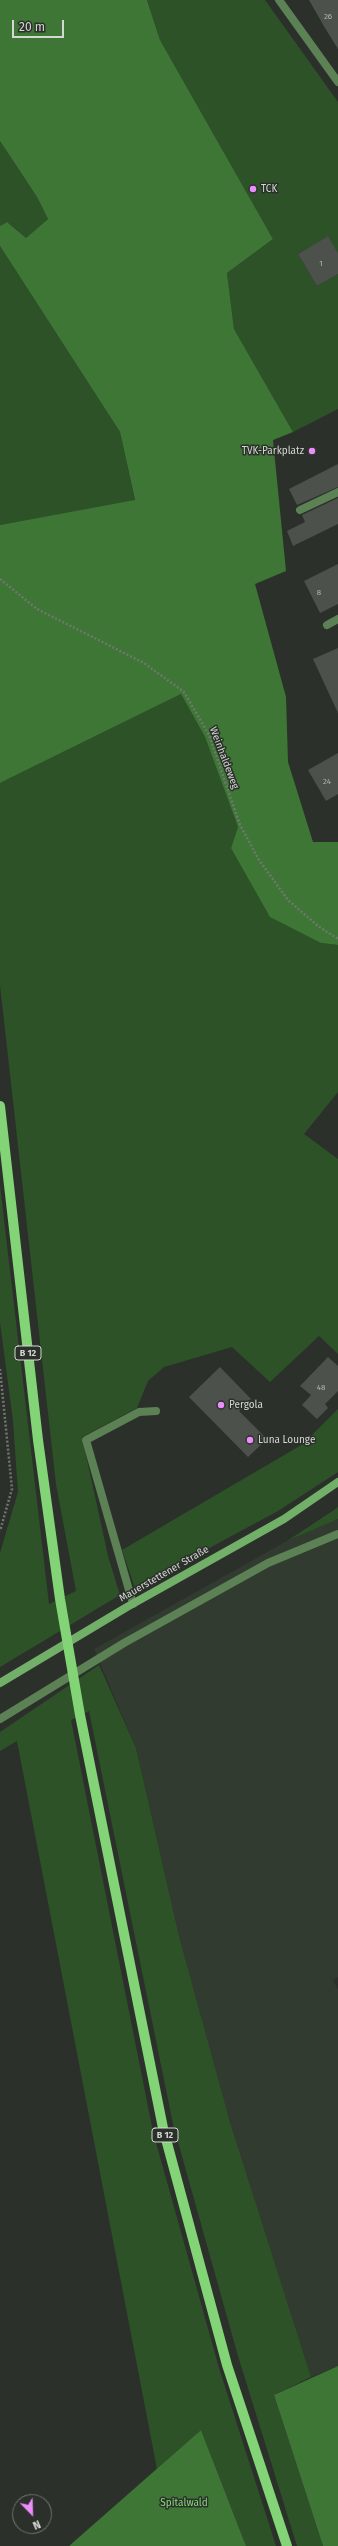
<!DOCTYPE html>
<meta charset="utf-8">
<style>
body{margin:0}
#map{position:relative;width:338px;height:2546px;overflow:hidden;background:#2b312a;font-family:"Fira Sans",sans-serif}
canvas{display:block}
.north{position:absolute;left:12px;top:2494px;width:40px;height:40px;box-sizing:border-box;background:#2b312a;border:1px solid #6f746e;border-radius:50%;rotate:157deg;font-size:11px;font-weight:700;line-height:16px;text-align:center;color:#d4d8d3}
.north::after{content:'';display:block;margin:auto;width:14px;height:18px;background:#eb8dfc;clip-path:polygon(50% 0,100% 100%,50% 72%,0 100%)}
.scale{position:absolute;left:12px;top:20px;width:52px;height:18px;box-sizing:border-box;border:2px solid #d4d8d3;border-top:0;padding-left:5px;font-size:12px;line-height:14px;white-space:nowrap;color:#d4d8d3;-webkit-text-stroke:3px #2b312a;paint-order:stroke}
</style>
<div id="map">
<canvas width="338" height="2546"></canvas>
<div class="north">N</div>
<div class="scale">20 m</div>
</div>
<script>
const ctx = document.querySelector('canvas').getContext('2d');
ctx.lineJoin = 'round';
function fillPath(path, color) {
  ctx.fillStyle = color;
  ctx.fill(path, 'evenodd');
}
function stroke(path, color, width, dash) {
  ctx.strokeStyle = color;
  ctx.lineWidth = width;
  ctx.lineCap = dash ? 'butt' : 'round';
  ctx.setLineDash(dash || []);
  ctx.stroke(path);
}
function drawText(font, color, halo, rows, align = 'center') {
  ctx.font = font + ' "Fira Sans",sans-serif';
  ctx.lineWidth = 3;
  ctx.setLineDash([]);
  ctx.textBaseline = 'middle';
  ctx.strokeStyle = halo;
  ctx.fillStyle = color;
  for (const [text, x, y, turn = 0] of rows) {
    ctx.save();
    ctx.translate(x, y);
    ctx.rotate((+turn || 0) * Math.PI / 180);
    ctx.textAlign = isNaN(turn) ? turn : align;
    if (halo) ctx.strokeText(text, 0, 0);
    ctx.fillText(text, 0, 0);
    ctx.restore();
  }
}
fillPath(new Path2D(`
 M338 1519V1977L333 1980 338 1990V2366L311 2377 230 2122 179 1936 136 1748 94 1649 287 1541Z`), '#313b2f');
fillPath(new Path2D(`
 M147 0H265L338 102V253L328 236 298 254 317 286 338 274V409L293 432 234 329 227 273 273 239 160 40Z
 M0 141 37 197 48 219 26 238 7 222 0 226Z
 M0 246 120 432 135 501 0 525Z
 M181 694 205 737 238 827 231 848 321 943 338 945V1092L304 1134 338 1159V1354L319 1336 270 1382 232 1347 164 1367 148 1381 137 1408 82 1437 108 1556 120 1595 0 1667V1553L18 1492 13 1421 0 1322V1185L49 1604 76 1591 56 1484 0 985V783Z
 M338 1409V1472L278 1511 135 1588 122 1550 303 1444Z
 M338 1507V1519L287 1541 334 1510Z
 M99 1665 136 1748 179 1936 230 2122 311 2377 274 2395 323 2546H297L238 2356 173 2124 89 1711 71 1720 153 2132 219 2368 276 2546H246L201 2430 157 2469 17 1741 0 1751V1732Z`), '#2d5228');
fillPath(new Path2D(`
 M0 0H147L160 40 273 239 227 273 234 329 293 432 273 440 286 571 255 584 286 697 288 762 313 842H338V945L321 943 270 917 231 848 238 827 205 737 181 694 0 783V525L135 500 120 432 0 246V226L7 222 26 238 48 219 37 197 0 141Z
 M338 2366V2546H323L274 2395Z
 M201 2430 246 2546H69Z`), '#3d7635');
fillPath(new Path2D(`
 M309 0H338V49L325 28Z
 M328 236 338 253V274L317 286 298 254Z
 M338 464V487L297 505 289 489Z
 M338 498V524L293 546 287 531 305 522 302 515Z
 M338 564V604L320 613 304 581Z
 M338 648V713L313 659Z
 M338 753V794L326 801 308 770Z
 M328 1357 338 1366V1391L325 1404 328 1408 317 1419 302 1405 311 1395 300 1386Z
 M220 1367 251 1399 239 1411 267 1439 248 1457 189 1397Z`), '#4c524b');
stroke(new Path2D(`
 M0 579 37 609 144 663 184 692 209 735 240 825 259 860 288 900 318 926 338 939
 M0 1369 12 1489 0 1531`), '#717770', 2.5, [2, 2]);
stroke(new Path2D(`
 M300 510 338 492
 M327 625 338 619
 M133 1604 86 1440 139 1412 156 1411
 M0 1719 124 1643 268 1563 338 1534`), '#5b8155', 8);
stroke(new Path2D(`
 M279 0 338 82`), '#5b8155', 8);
stroke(new Path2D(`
 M0 1683 127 1607 284 1519 338 1482`), '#72af69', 8);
stroke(new Path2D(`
 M0 1106 38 1440 60 1599 80 1715 163 2128 227 2365 287 2546`), '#83d377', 10);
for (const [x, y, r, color] of [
 [253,189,4,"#eb8dfc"],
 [312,451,4,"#eb8dfc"],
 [221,1405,4,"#eb8dfc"],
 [250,1440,4,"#eb8dfc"]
]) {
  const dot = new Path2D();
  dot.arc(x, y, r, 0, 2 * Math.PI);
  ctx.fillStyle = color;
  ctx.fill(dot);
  stroke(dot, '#2b312a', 1.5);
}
drawText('8px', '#b2b6b1', null, [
 ["26",328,17],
 ["1",321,264],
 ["8",319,593],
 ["24",327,782],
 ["48",321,1388]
]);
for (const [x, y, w] of [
 [28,1353,26],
 [165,2135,26]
]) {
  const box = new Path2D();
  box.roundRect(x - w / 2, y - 7, w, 14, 3);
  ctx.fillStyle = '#2b312a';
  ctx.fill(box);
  stroke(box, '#d4d8d3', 1);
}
drawText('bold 9px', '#d4d8d3', null, [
 ["B 12",28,1353],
 ["B 12",165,2135]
]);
drawText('10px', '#d4d8d3', '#2b312a', [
 ["TCK",261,189],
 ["TVK-Parkplatz",304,451,"right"],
 ["Pergola",229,1405],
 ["Luna Lounge",258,1440]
], 'left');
drawText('10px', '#d4d8d3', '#2b312a', [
 ["Weinhaldeweg",224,758,69],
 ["Mauerstettener Straße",164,1574,-30]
]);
drawText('10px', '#89d77d', '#2b312a', [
 ["Spitalwald",184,2503]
]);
</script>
